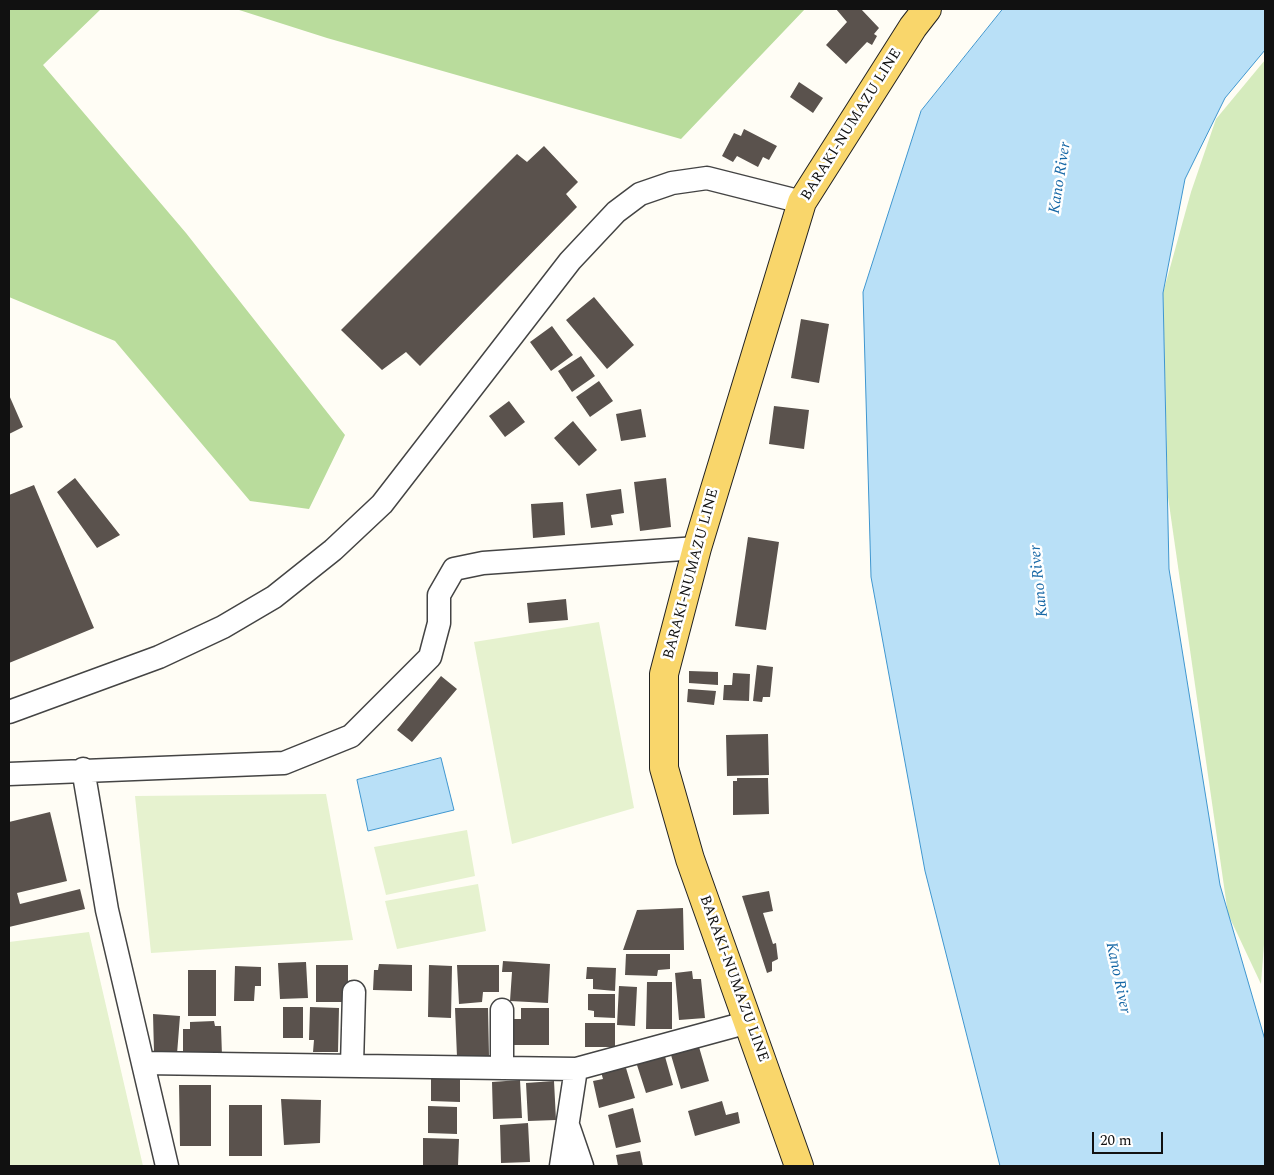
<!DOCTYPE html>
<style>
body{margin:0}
#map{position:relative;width:1274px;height:1175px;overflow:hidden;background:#fffdf5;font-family:Spectral,serif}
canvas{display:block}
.frame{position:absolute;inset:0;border:10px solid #111;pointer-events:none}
.scale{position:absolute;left:1092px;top:1132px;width:71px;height:22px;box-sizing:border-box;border:2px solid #111;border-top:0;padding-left:6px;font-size:15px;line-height:18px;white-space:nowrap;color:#111;-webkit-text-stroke:4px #fff;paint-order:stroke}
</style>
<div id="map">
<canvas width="1274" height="1175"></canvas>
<div class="frame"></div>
<div class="scale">20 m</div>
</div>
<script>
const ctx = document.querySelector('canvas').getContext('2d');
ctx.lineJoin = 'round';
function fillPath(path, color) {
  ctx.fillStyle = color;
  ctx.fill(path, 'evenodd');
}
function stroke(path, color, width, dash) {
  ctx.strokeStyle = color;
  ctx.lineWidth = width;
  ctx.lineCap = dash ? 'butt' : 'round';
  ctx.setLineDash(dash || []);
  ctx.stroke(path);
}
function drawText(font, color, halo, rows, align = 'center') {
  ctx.font = font + ' Spectral,serif';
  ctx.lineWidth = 5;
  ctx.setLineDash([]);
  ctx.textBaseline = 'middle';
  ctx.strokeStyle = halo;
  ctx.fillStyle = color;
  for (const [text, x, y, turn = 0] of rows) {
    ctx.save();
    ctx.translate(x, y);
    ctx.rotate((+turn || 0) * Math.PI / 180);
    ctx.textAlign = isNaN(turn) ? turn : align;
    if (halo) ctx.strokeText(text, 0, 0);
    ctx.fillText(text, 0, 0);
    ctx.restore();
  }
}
fillPath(new Path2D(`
 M1265 60V931L1261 984 1228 914 1168 497 1163 293 1191 192 1216 119Z`), '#d5ebbd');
fillPath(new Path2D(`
 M9 9H101L43 65 186 233 345 435 309 509 250 501 115 341 9 297Z
 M236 9H805L681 139 327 38Z`), '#b9dc9c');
fillPath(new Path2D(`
 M599 622 634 808 512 844 474 642Z
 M326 794 353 940 151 953 135 796Z
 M467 830 475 876 386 895 374 847Z
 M478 884 486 931 397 949 385 901Z
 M89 932 143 1166H9V942Z`), '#e6f2cf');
const water = new Path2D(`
 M1003 9H1265V50L1225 98 1185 179 1163 293 1169 569 1220 885 1265 1040V1166H1000L925 871 871 577 863 292 921 111Z
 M441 758 454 810 368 831 357 780Z`);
fillPath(water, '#b9e0f7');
stroke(water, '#3f96cf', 1);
fillPath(new Path2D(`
 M836 9H861L879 28 874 34 877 36 872 45 867 42 846 64 826 45 847 22Z
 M799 82 823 98 813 113 790 97Z
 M744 129 777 146 769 160 763 157 758 167 737 156 733 162 722 156 734 133 741 136Z
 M544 146 578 182 566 194 577 207 420 366 406 352 382 370 341 330 517 154 527 162Z
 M594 297 634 345 607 369 566 320Z
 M801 319 829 324 819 383 791 378Z
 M552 326 573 355 551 371 530 342Z
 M581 356 595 376 572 392 558 371Z
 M599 381 613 401 590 417 576 397Z
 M9 395 23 427 9 434Z
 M509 401 525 422 505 437 489 416Z
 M774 406 809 410 804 449 769 444Z
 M641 409 646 437 621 441 616 414Z
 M573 421 597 450 579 466 554 438Z
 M75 478 120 535 97 548 57 492Z
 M666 478 671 527 640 531 634 482Z
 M34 485 94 628 9 663V495Z
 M621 489 624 513 611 515 613 525 591 528 586 494Z
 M563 502 565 535 533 538 531 504Z
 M748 537 779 542 766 630 735 626Z
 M566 599 568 620 529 623 527 603Z
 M757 665 773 667 770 697H763L762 702 753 701Z
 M689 671 718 672V685L689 683Z
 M733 673 750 674 749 701 723 700 724 685H732Z
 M441 676 457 689 412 742 397 730Z
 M688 689 716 691 714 705 687 702Z
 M768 734 769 775 727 776 726 735Z
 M737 778H768L769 814 733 815V781H737Z
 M50 812 67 881 17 893 20 904 80 889 85 909 9 927V822Z
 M769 891 773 911 763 913 773 944 776 943 778 959 772 962V971L767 973 742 896Z
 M683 908 684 950H623L637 910Z
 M626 954H670V969L658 970 657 976 625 975Z
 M503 961 550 964 548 1003 510 1001 512 972H502Z
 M306 962 308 998 280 999 278 963Z
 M379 964 412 965V991L373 990 374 970H378Z
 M316 965H348V1002H316Z
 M429 965 452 966 451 1018 428 1017Z
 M457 965H499V992H483L482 1002 459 1004Z
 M235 966 261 967V986H255L254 1001H234Z
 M587 967 616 968 615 991 593 989V979H586Z
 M188 970H216V1016H188Z
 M692 971 693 979H701L705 1018 679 1020 675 973Z
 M647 982H672V1029H646Z
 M619 986 637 987 635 1026 617 1025Z
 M588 994H615V1018L594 1017V1011L588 1010Z
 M283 1007H303V1038H283Z
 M310 1007 339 1008 338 1052H313L314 1040H309Z
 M455 1008H488L489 1056 457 1057Z
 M521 1008H549V1045H510V1019H521Z
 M153 1014 180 1016 177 1054 154 1052Z
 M214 1021 215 1026H221L222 1056 183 1057V1029H190V1022Z
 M585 1023H615V1047H585Z
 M699 1047 709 1081 681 1089 671 1055Z
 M664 1053 673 1085 646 1093 636 1062Z
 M626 1068 635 1098 599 1108 593 1081 603 1079 601 1072Z
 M431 1074 460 1075V1102L431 1101Z
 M520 1080 522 1118 493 1119 492 1082Z
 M554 1081 556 1120 528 1121 526 1083Z
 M179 1085H211V1146H180Z
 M281 1099 321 1100 320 1143 284 1145Z
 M722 1101 726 1115 738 1112 740 1123 695 1136 688 1111Z
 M229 1105H262V1156H229Z
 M428 1106 457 1107V1134L428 1133Z
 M633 1108 641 1142 616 1148 608 1115Z
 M528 1123 530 1162 501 1163 500 1125Z
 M423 1138 459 1139 458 1166H423Z
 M640 1151 643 1166H618L616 1155Z`), '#5a524d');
const minor = new Path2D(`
 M9 712 159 657 223 627 274 597 333 550 382 504 570 261 616 212 640 194 672 183 707 178 802 202
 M83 769 107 910 167 1166
 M9 774 284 763 351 736 430 657 439 623V595L454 569 483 563 697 548
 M143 1063 576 1069
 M352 1065 354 992
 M502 1068V1010
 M569 1128 582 1166
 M561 1166 576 1069 749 1022`);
const major = new Path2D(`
 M799 1166 690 859 664 768V674L697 548 802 202 913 27 927 9`);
stroke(minor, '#444', 25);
stroke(major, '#222', 30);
stroke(minor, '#fff', 22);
stroke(major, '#f9d66b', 28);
drawText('15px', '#111', '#fff', [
 ["BARAKI-NUMAZU LINE",852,125,-58],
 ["BARAKI-NUMAZU LINE",692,574,-75],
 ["BARAKI-NUMAZU LINE",733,979,70]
]);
drawText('italic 16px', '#1768a6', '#fff', [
 ["Kano River",1061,178,-81],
 ["Kano River",1040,581,-96],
 ["Kano River",1117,978,78]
]);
</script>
